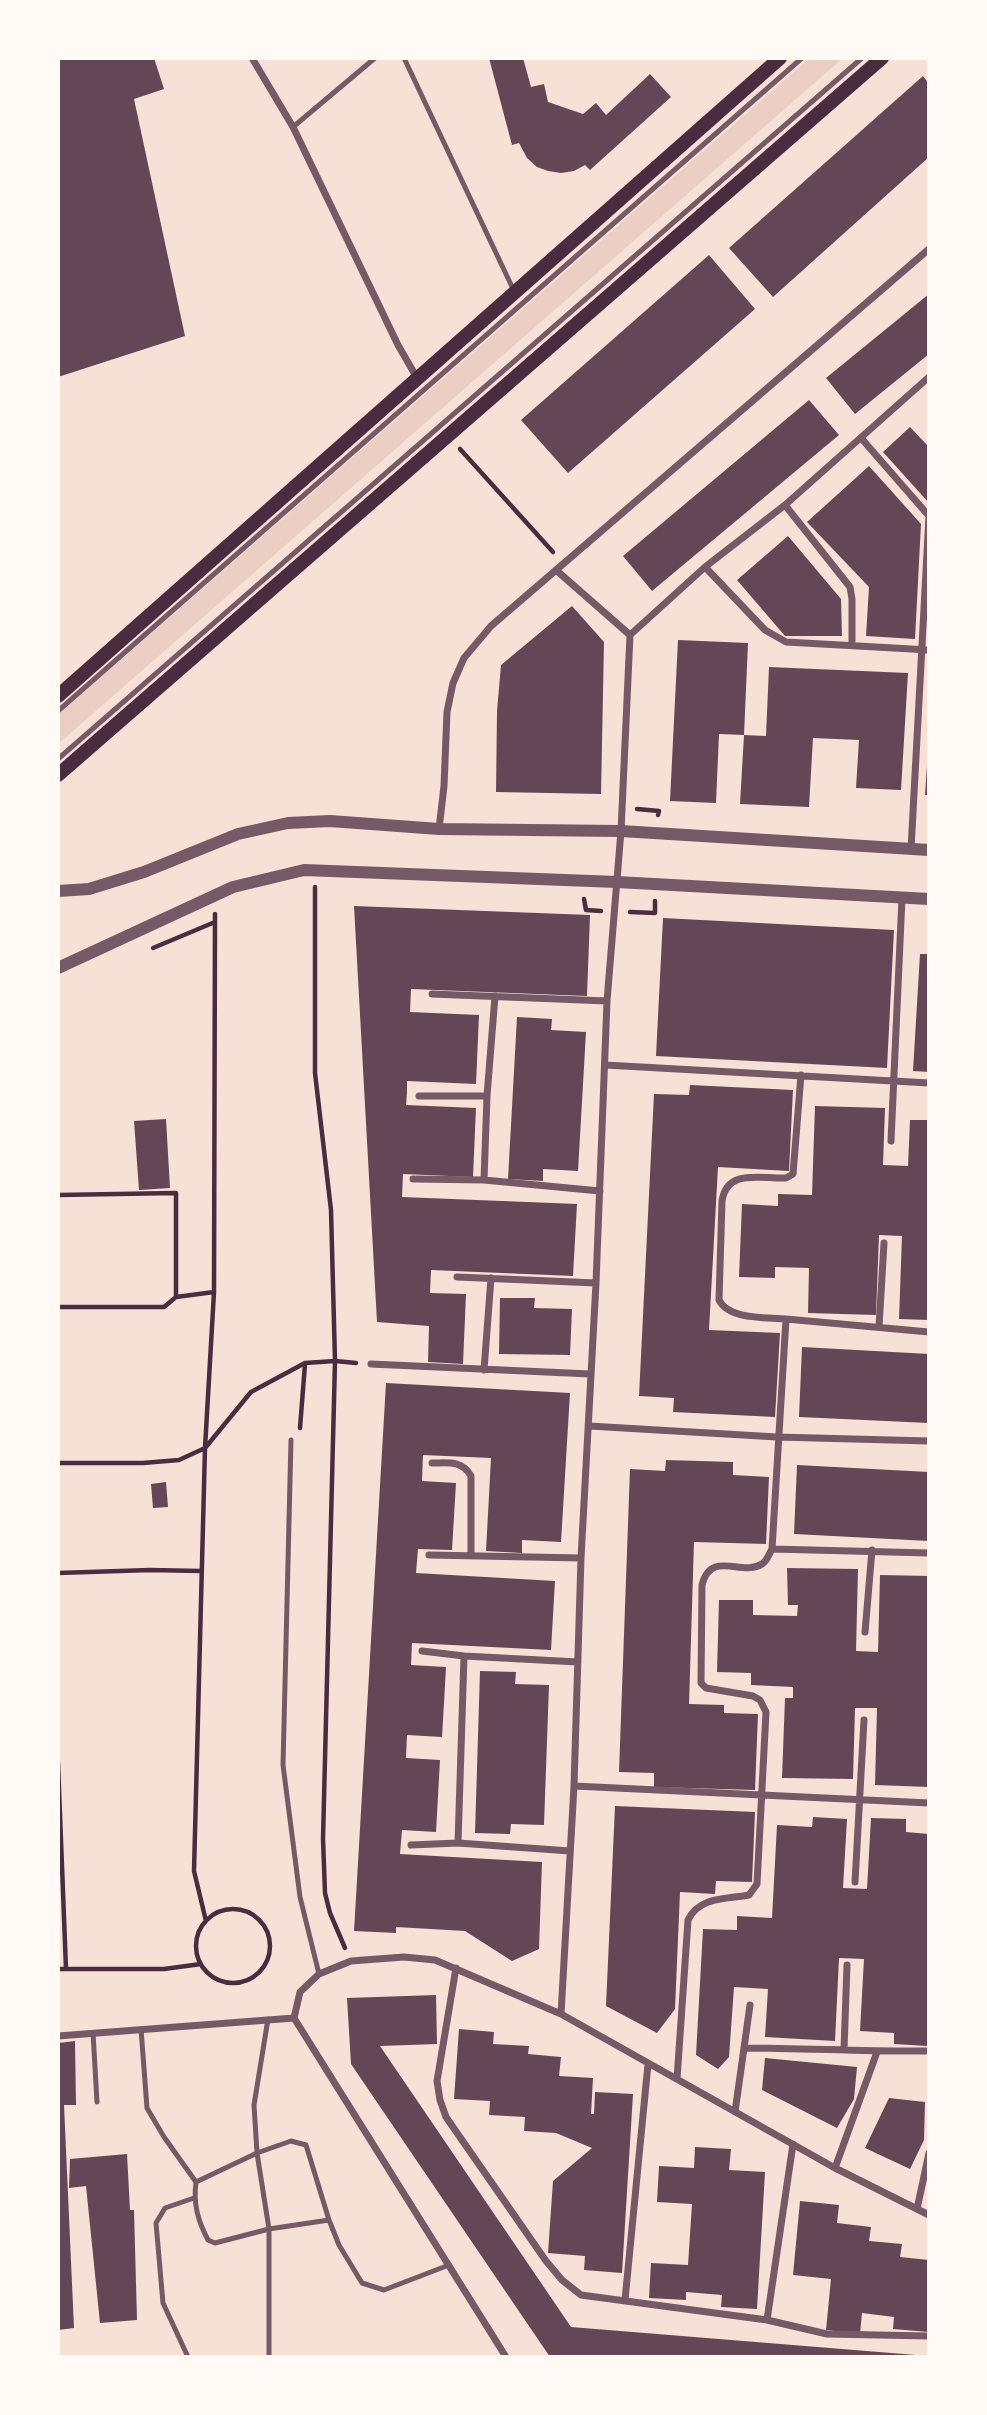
<!DOCTYPE html>
<style>
body{margin:0}
#map{position:relative;width:987px;height:2415px;overflow:hidden;background:#f7e1d7;font-family:"Source Serif 4",serif}
canvas{display:block}
.frame{position:absolute;inset:0;border:60px solid #fffaf5;pointer-events:none}
</style>
<div id="map">
<canvas width="987" height="2415"></canvas>
<div class="frame"></div>
</div>
<script>
const ctx = document.querySelector('canvas').getContext('2d');
ctx.lineJoin = 'round';
function fillPath(path, color) {
  ctx.fillStyle = color;
  ctx.fill(path, 'evenodd');
}
function stroke(path, color, width, dash) {
  ctx.strokeStyle = color;
  ctx.lineWidth = width;
  ctx.lineCap = dash ? 'butt' : 'round';
  ctx.setLineDash(dash || []);
  ctx.stroke(path);
}
fillPath(new Path2D(`
 M810 58H843L58 744V715Z`), '#ebcfc5');
fillPath(new Path2D(`
 M58 58H154L164 89 134 99 185 336 58 377Z
 M489 58H523L531 87 544 84 548 102 583 114 596 103 606 115 650 74 671 97 590 170 585 165 574 171 561 173 548 171 537 167 527 158 519 143 512 145Z
 M923 76 929 84V157L773 297 729 248Z
 M709 255 755 309 568 473 521 420Z
 M929 294V354L855 414 826 378Z
 M809 400 839 435 652 591 623 556Z
 M910 427 929 447V503L883 452Z
 M869 466 921 524 915 639 866 636 869 587 807 522Z
 M788 536 841 599 842 636H785L737 580Z
 M572 606 604 642 601 794 496 792 497 711 501 665Z
 M678 640 748 643 744 735 719 734 716 803 670 801Z
 M769 667 908 673 901 790 856 788 859 740 813 738 809 807 740 804 744 735 766 736Z
 M927 765H929V795H925Z
 M354 906 590 915 587 996 411 989 410 1012 479 1015 476 1084 407 1081V1093L406 1105 476 1108 473 1177 403 1174 402 1197 577 1204 573 1276 431 1270 430 1293 466 1294 463 1364 428 1362 429 1326 377 1322Z
 M663 918 894 930 887 1068 656 1056Z
 M920 954H929V1072L913 1071Z
 M517 1017 552 1019 551 1030 586 1032 578 1171 543 1169V1181L508 1179Z
 M690 1085 793 1090 789 1171 718 1167 709 1330 780 1333 775 1417 673 1412 674 1398 639 1396 654 1094 689 1095Z
 M815 1106 885 1108 883 1165 908 1166 910 1120H929V1320L899 1319 902 1236 879 1235 876 1315 808 1313 809 1268 775 1267V1278L739 1277 742 1204 778 1206V1194L812 1195Z
 M166 1119 170 1188 139 1190 134 1121Z
 M500 1298H535L534 1308 572 1309 570 1355 499 1354Z
 M802 1347 929 1354V1423L799 1417Z
 M386 1383 570 1393 561 1542 522 1540V1553L486 1551 491 1458 423 1455 422 1481 456 1483 452 1550 418 1549 416 1573 555 1581 551 1650 412 1643 411 1665 446 1667 444 1703 442 1737 407 1735 406 1758 440 1760 436 1832 402 1830 400 1854 542 1862 539 1949 512 1961 465 1931 396 1927V1933L354 1931Z
 M666 1460 733 1462V1475L769 1477 766 1544 694 1542 689 1704 724 1705V1713L758 1714 755 1790 654 1787V1773L619 1772 630 1469 665 1471Z
 M797 1465 929 1472V1541L794 1534Z
 M166 1482 168 1507 153 1508 151 1484Z
 M787 1568 858 1569 856 1651 878 1652 880 1575 929 1576V1787L875 1785 877 1708H855L853 1779 782 1778 785 1698H793V1687L751 1685V1673L717 1672 719 1600H753V1615L797 1616 798 1605H788Z
 M480 1671 516 1672 515 1684 549 1685 544 1825 511 1824 510 1834 475 1833Z
 M615 1806 755 1812 752 1882 716 1881 715 1894 680 1892 675 2009 657 2033 606 2006Z
 M813 1817 847 1819 843 1888 867 1889 871 1818 906 1819V1832L929 1834 927 2046 894 2044V2033L860 2031 864 1959 839 1958 835 2041 765 2037 768 1989 734 1987 729 2057 718 2069 696 2055 703 1929 737 1930V1916L772 1918 777 1825 812 1827Z
 M436 1995 437 2044 380 2046 571 2327 916 2355V2357H550L351 2064 347 1998Z
 M459 2029 494 2032 493 2044 529 2046 528 2054 561 2057 559 2076 593 2078 591 2114H594L595 2092 633 2094 622 2273 584 2270 585 2256 548 2253 553 2181 592 2148 556 2133 524 2131 525 2117 489 2115 490 2101 454 2099Z
 M75 2041 76 2105H64L74 2328 58 2330V2043Z
 M765 2058 857 2067 854 2099 837 2128 762 2090Z
 M889 2098 925 2102 924 2140 910 2169 865 2148Z
 M695 2147 731 2149 729 2170 765 2172 757 2309 721 2307 722 2295 686 2292V2300L649 2298 651 2263 688 2265 692 2204 657 2202 659 2166 694 2168Z
 M127 2154 130 2210H134L137 2320 100 2323 86 2186 69 2188 70 2159Z
 M800 2201 839 2205 837 2223 871 2227 869 2241 902 2244 900 2257 929 2260V2332L893 2329 894 2317 862 2313 860 2334 826 2330 831 2279 793 2275Z`), '#644757');
stroke(new Path2D(`
 M460 449 553 552
 M637 809 659 811 658 815
 M315 887V1073L331 1210 335 1361 323 1839 325 1893 330 1913 345 1948
 M584 899 586 910 601 911
 M630 912 655 913V901
 M153 948 215 922
 M58 1195 176 1193V1297L214 1292
 M58 1307H164L176 1297
 M300 1428 305 1364
 M58 1463H143L179 1460 205 1448 251 1392 305 1363 335 1361 356 1363
 M58 1573 150 1570 201 1571
 M58 1763 66 1969H58
 M196 1946a37 37 0 1 1 74 0a37 37 0 1 1-74 0Z
 M206 1921 194 1871 205 1448 214 1292 215 914
 M66 1969H164L201 1964`), '#4a2c40', 4.5);
stroke(new Path2D(`
 M404 58 514 291
 M293 127 375 58
 M58 711 802 58
 M58 759 862 58
 M291 1440 283 1765 300 1897 319 1974
 M268 2019 254 2105 257 2153 269 2229V2357
 M141 2029 147 2108 164 2137 196 2182
 M93 2033 97 2102
 M329 2220 306 2145 291 2141 257 2153 196 2182C193 2204 198 2221 208 2240L215 2243 269 2229 329 2220 339 2245 362 2283 384 2290 449 2265
 M188 2357 163 2303 156 2223 165 2208 194 2198`), '#755966', 5);
stroke(new Path2D(`
 M252 58 293 127 398 345 417 378
 M861 438 929 516 911 849
 M785 505 850 587 852 599V645
 M705 567 765 630 786 642 929 650
 M556 570 630 635
 M439 829 444 786 447 712 453 683 464 658 491 626 929 249
 M432 994 607 1001
 M605 1065 929 1083
 M419 1096H487
 M891 1141 902 898
 M413 1179 484 1180 600 1191
 M484 1180 487 1096 495 996
 M457 1277 596 1283
 M786 1319 929 1332
 M879 1327 884 1243
 M371 1364 590 1374
 M484 1370 491 1278
 M589 1426 777 1437 929 1441
 M432 1463C448 1463 462 1460 471 1476V1556
 M772 1549 929 1553
 M429 1555 581 1558
 M865 1632 872 1550
 M422 1651 464 1656 578 1662
 M574 1786 929 1803
 M458 1843 464 1656
 M411 1845 458 1843 570 1851
 M855 1882 864 1720
 M456 1968 437 2081 440 2100 446 2117 546 2261 562 2280 581 2295 767 2320 827 2334 929 2336
 M561 2014 574 1786 581 1558 596 1283 607 1001 621 831 630 635 705 567 785 505 929 377
 M294 2018 300 1992 319 1974 351 1961 404 1957 435 1960 561 2014 835 2168 929 2215
 M58 2036 294 2018 506 2357
 M744 2048 750 2005
 M844 2049 847 1965
 M677 2079 688 1920C699 1896 728 1899 749 1895L757 1884 766 1712 760 1700 753 1696 706 1688 701 1683 702 1585C711 1549 742 1577 762 1564 767 1561 769 1554 772 1549L786 1319C766 1317 729 1320 719 1300L722 1201C727 1168 761 1179 786 1178L793 1174 801 1075
 M735 2112 744 2048C806 2048 868 2052 929 2051
 M835 2168 877 2052
 M917 2209 929 2153
 M625 2300 648 2064
 M767 2320 793 2144`), '#755966', 7);
stroke(new Path2D(`
 M58 891 89 889 144 872 238 834 288 823 330 821 439 829 621 831 929 850
 M58 968 233 887 304 870 617 882 929 899`), '#755966', 12);
stroke(new Path2D(`
 M58 696 780 58
 M58 775 882 58`), '#4a2c40', 14);
</script>
